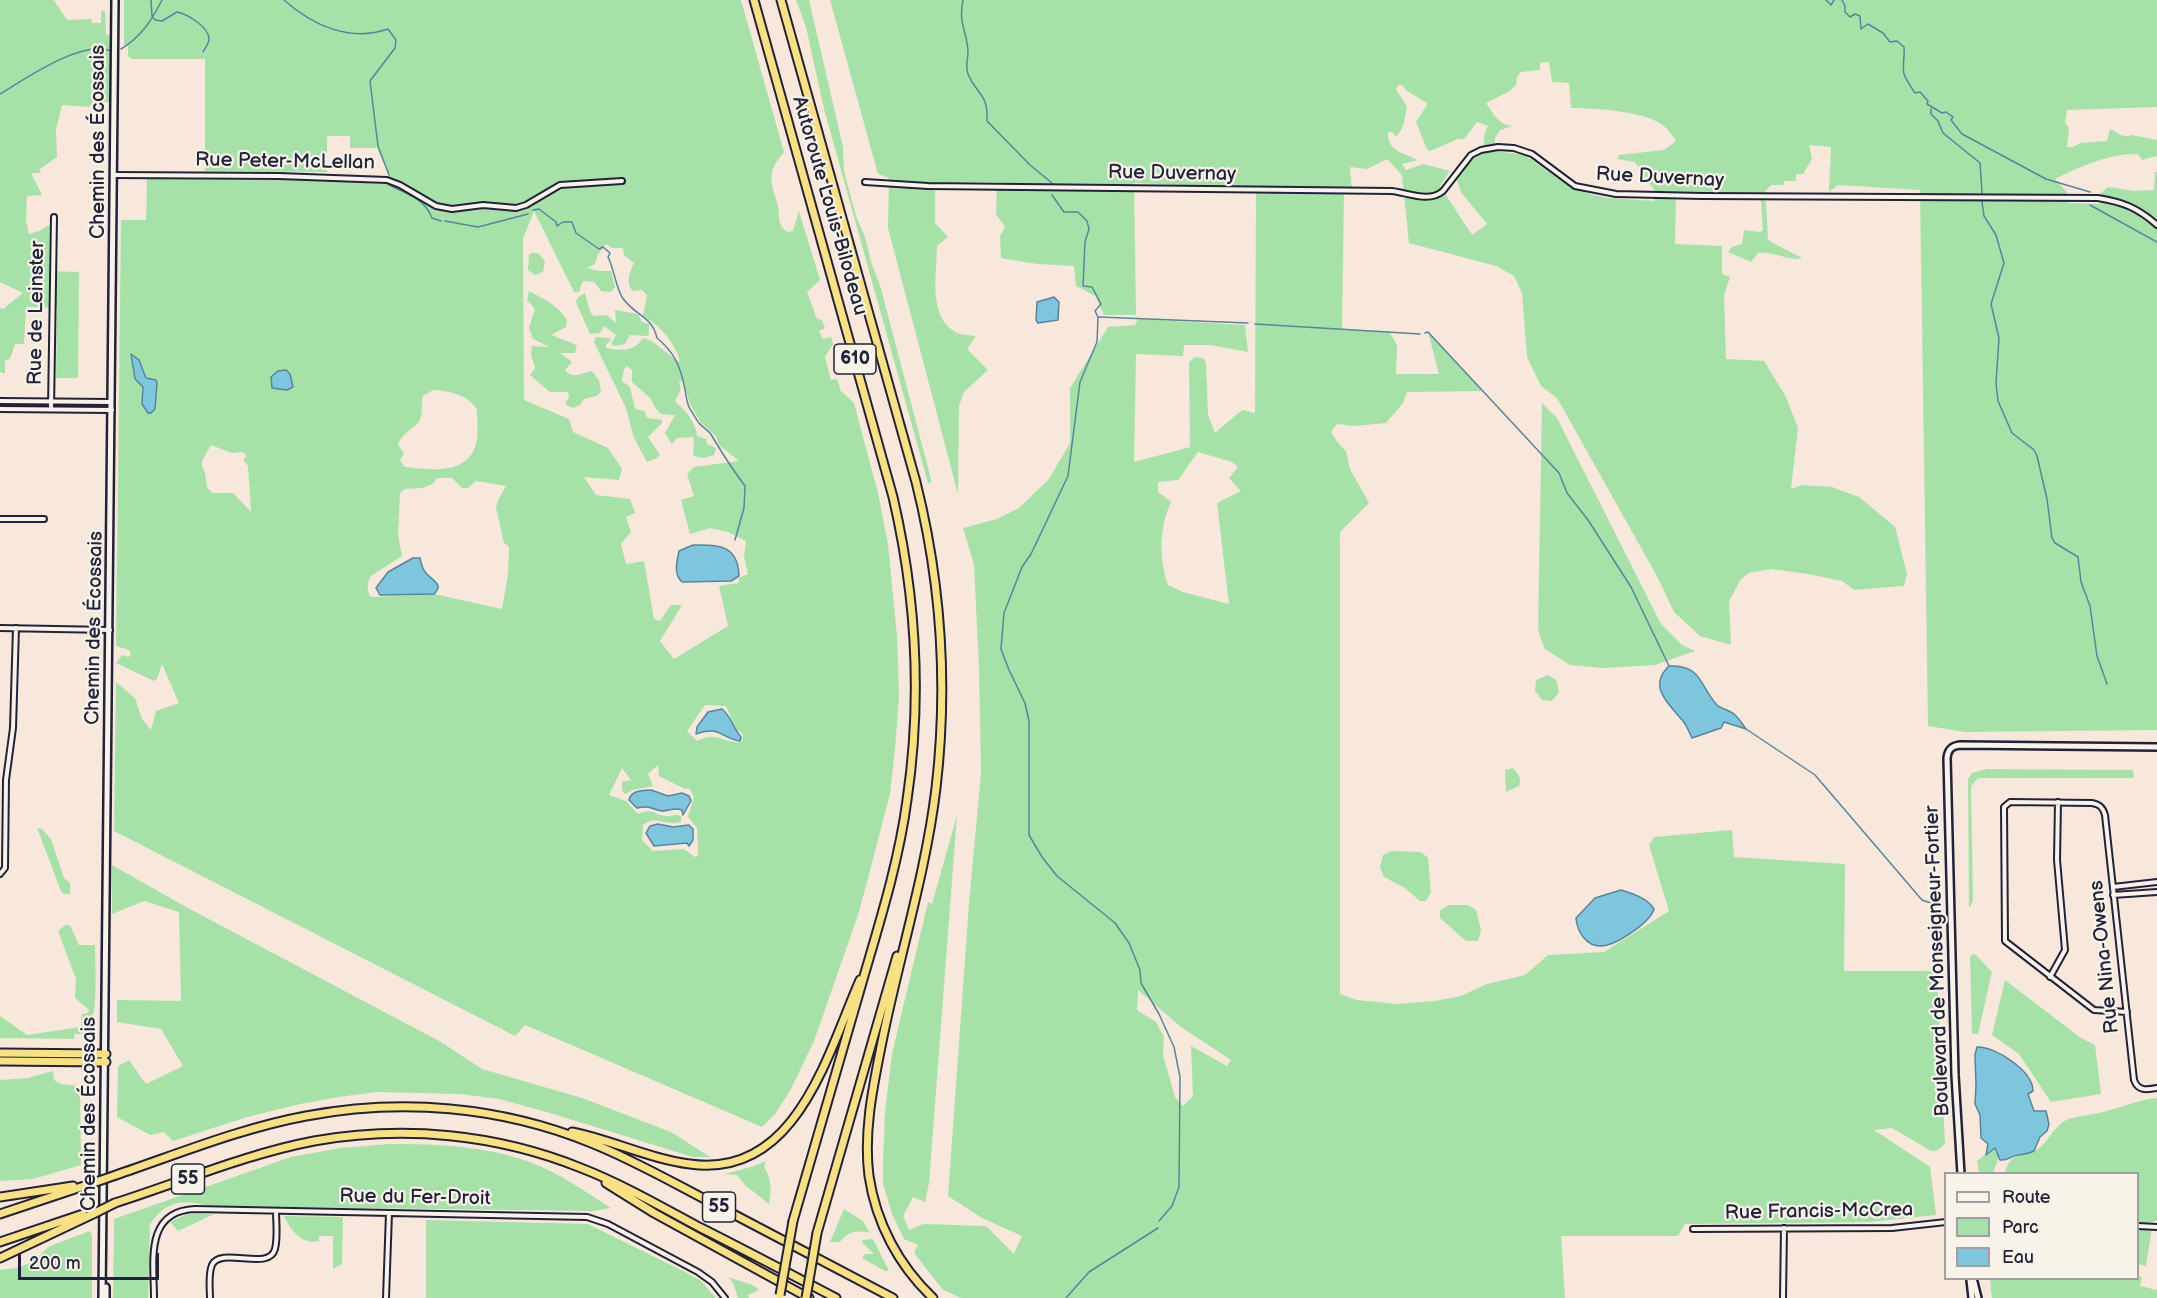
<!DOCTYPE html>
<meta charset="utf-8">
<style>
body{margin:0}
#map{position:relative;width:2157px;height:1298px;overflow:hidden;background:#f7e8db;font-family:"Balsamiq Sans",sans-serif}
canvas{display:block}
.legend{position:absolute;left:1944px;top:1172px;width:195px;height:108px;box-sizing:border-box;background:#f7f3e8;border:2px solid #a29fa3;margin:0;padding:8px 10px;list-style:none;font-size:18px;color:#22223b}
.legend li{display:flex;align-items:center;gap:12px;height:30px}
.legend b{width:30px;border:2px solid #a29fa3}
.scale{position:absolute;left:18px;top:1253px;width:141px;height:27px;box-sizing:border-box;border:3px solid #22223b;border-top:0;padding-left:8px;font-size:18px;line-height:21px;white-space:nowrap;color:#22223b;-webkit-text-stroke:4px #f7f3e8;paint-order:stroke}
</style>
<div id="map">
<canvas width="2157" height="1298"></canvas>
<ul class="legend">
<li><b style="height:8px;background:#f7f3e8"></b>Route</li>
<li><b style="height:16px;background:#a6e2a8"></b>Parc</li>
<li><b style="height:16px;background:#7dc6dd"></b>Eau</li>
</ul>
<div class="scale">200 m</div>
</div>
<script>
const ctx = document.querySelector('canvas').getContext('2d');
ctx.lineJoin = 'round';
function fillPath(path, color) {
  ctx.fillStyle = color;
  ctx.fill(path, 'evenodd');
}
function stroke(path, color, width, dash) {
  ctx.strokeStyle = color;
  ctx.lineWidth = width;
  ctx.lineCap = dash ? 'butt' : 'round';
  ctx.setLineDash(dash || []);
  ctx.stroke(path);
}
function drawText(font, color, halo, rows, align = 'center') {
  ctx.font = font + ' "Balsamiq Sans",sans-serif';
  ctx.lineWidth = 4.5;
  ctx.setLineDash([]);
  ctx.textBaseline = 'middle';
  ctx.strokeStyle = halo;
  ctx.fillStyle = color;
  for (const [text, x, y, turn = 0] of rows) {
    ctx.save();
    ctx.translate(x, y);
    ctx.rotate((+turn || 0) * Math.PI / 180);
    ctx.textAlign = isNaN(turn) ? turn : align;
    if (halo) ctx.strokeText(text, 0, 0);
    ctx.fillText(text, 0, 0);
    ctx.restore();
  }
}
fillPath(new Path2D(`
 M0 0H54L67 20 91 19 92 23H101V11H105L106 34 111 37 112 102H94L89 107 62 105 56 129 57 157 39 170 41 173H31L42 195 27 196 26 221 29 234 39 231 50 225 49 271 79 272 78 378H56L57 308 26 307 24 344H15L10 359 5 360V374L0 372V308L3 309 23 293 0 282Z
 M124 0H741L784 152C779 158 773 166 772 173 770 184 774 192 777 202 781 213 775 225 788 232L793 231 799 211 820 280 807 292 817 319 822 320 825 328 819 331 823 339 831 337 833 344 825 357 831 380 837 379 841 391 854 403 878 493 888 544 897 636 899 697 895 749 890 794 859 912 814 1041 790 1091 775 1114 762 1127 525 1025 515 1036 114 831 116 682 135 698 142 719 151 730 156 711 179 703 162 664 157 679 154 681 116 663 122 655 129 657 131 654 129 650 116 646 121 220H146L147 179 316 180 389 184V175L377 148H350V136H327V172L205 171V59H132L128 56V45H124ZM534 211 574 292H579L583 281 594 282 601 291 611 292 615 287 611 271H599L587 268 595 264 598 254 606 244 612 248H623L624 255 634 263C629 274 626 281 632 291L642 290 647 295 643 316C659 324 675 343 680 361H677L652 341 643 338C634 352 621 351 606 348V345L611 340 610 338 596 337 594 342 626 408 634 438 647 462 657 458 660 455 648 437 662 423V420L647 418 645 411 635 409 630 387 622 381 624 369 627 366 632 370V382L650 398 656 409 661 414 675 415 665 433 672 444 677 438 694 437 693 455C701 459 705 458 714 455L716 448 707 444 706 439 697 436C697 428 689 414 682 408 680 405 677 404 675 401L681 389 679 382 683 380 690 404 701 423 716 436 719 445 739 461 694 467 687 474 694 496 681 500 690 534 710 528 728 532 746 541 744 557 748 574 739 578V583L719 586 728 626 674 659 660 641 682 605H671L660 621 654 619 644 561 626 564 621 544 631 532 626 517 635 513 630 499 596 495 584 477 619 480 622 469 608 448 573 432 569 419 524 400 523 239ZM433 390C449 391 470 395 477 410 477 421 479 436 475 447 464 476 429 469 405 467L400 461 404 453 398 445C402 432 414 430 420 420 423 413 421 403 423 396ZM211 445 232 453 243 452 247 456 243 459 248 466 251 512 233 493H212L207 487 205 473 202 466V461ZM439 478H452L462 488H468L476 481 506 486 498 500 496 508 504 543 509 547 508 574 502 609 434 594 374 597 370 596C367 590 367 581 371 576L402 556 398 535 400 493 405 489 423 488 434 483 435 480ZM705 705 726 706 736 729 743 734 742 742C723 744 717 730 697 741L687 731ZM658 765 659 776 685 789 689 788 694 797 688 817 697 828 698 856 695 857 684 849 653 851 642 840 643 825C656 814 667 827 681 822V816C675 813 673 816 667 816 653 816 655 807 638 814L626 801 609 795 622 768 631 780 622 782V790L625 794 633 790 653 786 648 774Z
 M796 0H809L843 147 844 171 856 216 865 237 872 265 880 285 931 479V483H928L824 109 806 27Z
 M830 0H2157V107L2067 110 2065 123 2069 128 2067 147H2073L2081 143 2107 141 2110 129C2117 132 2123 139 2132 135L2157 140V156L2142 160 2138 154C2108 154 2081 166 2055 179L2067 192 2068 203 2100 204 2101 193 2108 187 2135 191 2154 190 2155 172H2157V730L1965 732 1928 726 1920 190 1838 185 1829 192 1831 147 1809 145 1812 159 1803 174H1796V181H1784L1783 185H1771L1764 193 1676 194 1675 244 1722 246V274L1730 277 1724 296 1726 359 1764 361 1786 397 1798 428 1791 489 1802 485 1832 487 1859 497 1895 527 1907 574 1904 586 1854 590 1842 581 1808 574 1771 569 1749 573 1741 579 1729 601 1731 645 1700 636 1674 612 1658 578 1557 398 1541 386 1527 357 1522 293 1514 276 1496 266 1409 243 1402 175 1387 159 1367 169 1350 167 1352 191H1344L1342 330 1389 331 1397 345 1396 374H1439L1428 332 1483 391 1407 392 1403 403 1386 423 1354 426 1337 424 1331 432 1338 443 1346 451 1350 469 1369 503 1340 532V994L1357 1000 1397 1004 1435 1001 1461 996 1487 984 1525 975 1548 955 1604 952 1669 911 1649 845 1654 837 1732 830 1734 857 1845 864 1844 971H1937L1945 1144 1937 1151H1931L1892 1128 1874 1130 1930 1167 1936 1215 1870 1222 1685 1224 1678 1236H1561L1565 1298H961L943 1290 914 1253 918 1245 904 1239 892 1214 883 1184V1162L885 1112 892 1054 928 902 932 904 957 815 929 1183 925 1202 913 1197 903 1216 909 1230 923 1224 986 1226 1014 1254 1022 1236 982 1218 948 1196 969 903 981 773 979 668 974 565 963 528 997 519 1019 508 1049 479 1070 443V388L1108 327 1135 325 1138 319 1245 325 1248 352 1210 345H1184L1183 356 1136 354 1134 462 1190 447 1189 362 1195 357 1203 358 1206 363 1208 415 1215 433 1242 410 1255 413 1256 188 1134 183 1136 315H1104L1095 296 1076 286 1074 266 1037 264 1001 258 1000 236 1005 227 996 214 997 182 935 183V223L948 237 937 246C937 273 927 318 957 333 962 335 970 335 976 336L967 349 988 370 964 392 959 406 958 494 888 228 889 178 878 174ZM1549 62 1552 82 1569 83 1571 108C1594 108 1646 111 1664 126 1669 130 1672 136 1676 141L1664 150 1619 155 1617 159 1635 162 1654 190V201L1609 198 1589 194 1567 185 1525 155 1495 151V138L1500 130 1513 126C1498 124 1495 116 1486 103L1510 91 1516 85 1517 77 1521 72 1540 70V63ZM1398 85H1402L1407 91 1427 103V105L1416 122 1427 149 1430 151 1458 139H1464L1477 122 1488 126C1483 135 1483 142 1485 152L1468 162 1456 178 1461 192 1487 224 1472 235 1440 186 1450 171 1423 164 1406 170 1402 164 1418 160C1404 153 1387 151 1388 133L1391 131 1396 137C1404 129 1405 117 1407 106L1396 90ZM1198 452 1232 462 1238 467 1229 478 1241 491 1217 503 1229 604 1183 592 1168 585C1159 558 1159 528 1171 502L1158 492V482L1178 480ZM1138 990 1181 1027 1231 1060 1227 1066 1191 1046 1193 1096 1183 1106 1175 1097 1163 1055 1164 1037 1156 1022 1137 1010Z
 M1761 200 1766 201 1768 239 1771 242 1802 258C1790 262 1775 251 1758 253L1751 262 1728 252 1732 247 1742 244 1744 230 1760 232 1763 230Z
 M531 253H538L545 261 543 272 535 275 528 270 529 255Z
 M529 291C543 298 560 307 567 320L566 327 551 335 577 345 575 353H560L572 362 565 370C573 380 581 373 592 371L599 380 601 392 596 396 584 399 580 405 573 408 565 404 569 397 568 392H550L530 375 535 368 531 355 532 346 550 347 533 339 529 328 535 309 527 300Z
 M585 293 591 314 595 316 607 315 616 323 615 310 638 314 642 322 649 324V334L648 336 630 335 625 344 615 346 611 344 616 335 604 326 600 333 590 334 576 302 578 297Z
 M1542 403 1557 418 1661 624 1682 645 1695 651 1655 665 1603 668 1570 665 1545 649 1538 631Z
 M1548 675 1556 680 1559 692 1552 701 1542 700 1535 691 1536 680Z
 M1513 768C1518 774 1522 778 1519 786L1506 792 1505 770Z
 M1986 769 2133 770 2134 778H1978L1971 786 1973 901 1969 908 1968 779 1972 773Z
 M37 828 42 829 51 839 64 878 70 883V894H64L61 891Z
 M1392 851 1421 852 1428 858 1431 892 1426 901H1420L1405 888 1384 877 1380 867 1383 855Z
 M112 865 186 907 441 1042 482 1069 582 1098 671 1132 710 1157H693L550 1113 499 1099 460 1094 377 1092 339 1097 300 1104 247 1117 173 1141 164 1132 150 1135 117 1117 118 1066 129 1060 146 1084 183 1066 161 1029 117 1022V1000L181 1001 179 912 144 901 112 914Z
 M1449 905H1468L1476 910 1481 930 1478 941H1466L1440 918V910Z
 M65 925H70L79 945H95C95 964 99 1017 87 1031 84 1035 79 1034 74 1034V1039L0 1038V1016L27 1035 81 1027 82 1014 88 1013 89 1010 75 998 76 979 58 931Z
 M1975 954 1992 972 1978 1034H1972L1970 956Z
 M2005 980 2081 1038 2095 1045 2101 1094 2051 1102 2019 1054 1992 1035Z
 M53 1071 54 1080 61 1084 78 1086 80 1090 81 1165 33 1179 0 1181V1080L27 1078Z
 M2157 1098V1221H2153L2146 1266 2138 1264V1174H2004C2014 1147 2019 1161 2038 1149 2048 1142 2053 1129 2063 1122 2071 1116 2093 1115 2103 1112 2123 1107 2137 1100 2157 1098Z
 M390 1144C438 1144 490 1146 535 1164 562 1175 586 1192 611 1208L593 1211 210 1206C184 1200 167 1199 150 1224L148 1298H113L114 1219 291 1157 341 1148Z
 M1993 1148 1999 1157 1993 1173H1979L1977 1161Z
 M766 1161 764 1167C771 1177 772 1191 769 1204L745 1185 737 1175 725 1174 754 1166Z
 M844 1209 863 1221 870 1233C857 1230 848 1231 840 1242H830Z
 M187 1214H214L178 1231 170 1222Z
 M284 1216 343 1217 342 1264 333 1269V1236H319V1241C301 1245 291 1230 284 1216Z
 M426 1220 588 1224 685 1272 701 1281 716 1298H426Z
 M90 1231 92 1236V1298H0V1270L16 1268 31 1263 50 1246Z
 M873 1239 889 1271H885L862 1258 865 1254H874L862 1242 863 1240Z
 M2138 1276 2142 1277 2140 1286 2157 1290V1298H1992L1990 1279 2138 1278Z
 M728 1277C737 1281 754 1283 759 1290L748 1295 749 1298H738L733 1283Z`), '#a6e2a8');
const water = new Path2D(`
 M1054 297 1059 302 1058 320 1038 323 1036 320 1037 302Z
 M131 354 139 360 146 378 156 380 157 383 155 409 151 413H148L142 404 143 387 135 379Z
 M286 370 290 374 293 387 287 390 272 388 271 377 278 371Z
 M693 545C718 545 738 544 739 576L731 581 682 582C673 573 677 562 679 551Z
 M413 558H420C421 563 422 568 425 572 431 580 445 584 434 594L380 595 376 588 388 572Z
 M1669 666C1703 665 1699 686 1717 705 1722 709 1729 710 1734 714 1739 718 1742 724 1746 729L1724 722 1721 728 1692 738C1689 732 1687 726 1683 721 1669 704 1647 687 1669 666Z
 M722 709C731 716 733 728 741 737L740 741C721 738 719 725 696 734L697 727 708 712Z
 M651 790 668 796 682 793 689 796 691 801 683 815 682 810C674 807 670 811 662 811 651 809 650 805 637 808L629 800C631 790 642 791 651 790Z
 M658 824 673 827 689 825 693 829V840L689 846 687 843 654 846 646 833 650 826Z
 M1621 890C1634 894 1647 898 1654 909 1650 923 1616 945 1602 946 1586 947 1577 931 1576 918L1595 898Z
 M1977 1047C1995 1046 2033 1071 2033 1091L2028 1094 2034 1111H2046L2049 1124 2047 1131 2040 1137 2034 1151C2028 1154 2025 1154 2019 1155 2011 1155 2009 1161 2000 1160L1995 1148 1986 1155 1988 1144 1981 1138 1980 1115 1975 1104 1976 1085 1975 1055Z`);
fillPath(water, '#7dc6dd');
stroke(water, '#59849c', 1.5);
stroke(new Path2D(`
 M151 0 152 16 155 20 162 21 177 12C187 14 209 27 209 39 209 44 205 48 203 52
 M284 0C313 26 350 42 388 29L396 40 395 48 370 81 378 146 389 175
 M963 0C958 23 967 32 968 51 968 60 965 65 968 74 977 96 988 92 987 121L1030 165 1052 183
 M1826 0 1831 5 1834 0
 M1842 0 1845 6V12L1850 17 1855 14 1860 16 1861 29 1868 24 1883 33 1890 42 1897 41 1904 47C1905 56 1902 66 1904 74 1906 80 1911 87 1915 93L1920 92 1928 101 1927 104 1942 113 1946 112 1953 117 1951 120 1962 134 2046 179 2090 192
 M121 49C141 37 152 20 162 0
 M0 94C25 79 82 39 111 51
 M1931 109V114L1938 121 1943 133 1980 163 1982 193
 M389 185C406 193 425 199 432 218L441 221
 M1052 195 1064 212H1078L1087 221 1089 229 1085 242 1083 286 1092 287 1101 304 1095 311 1098 317 1097 342 1080 382 1068 476 1031 554 1022 567 1004 613 1001 649 1009 670 1025 703 1029 721V835L1042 857 1057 876 1115 923 1129 943 1140 970 1141 983 1159 1014 1174 1047 1180 1077 1179 1187 1172 1206 1159 1221
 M1982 202 1984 216 1996 235 2004 263 1991 304 1999 338 1996 383 1998 401 2012 433 2034 450 2037 456 2047 499 2052 538 2055 543 2078 557 2081 582 2090 606 2097 656 2107 684
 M2090 205 2157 242
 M533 210 539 209 556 222 557 226 563 222H572L576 233 599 249 603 247 610 253 608 257C614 269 616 287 622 297 633 315 652 315 657 338 673 351 680 365 684 385 686 392 686 400 689 407 692 412 696 419 699 423 703 428 710 431 712 436 722 453 733 470 745 486L744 508 735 540
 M445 221 478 227 528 214
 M1099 317 1248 323
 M1255 324 1420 334
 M1425 333 1428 332 1559 473 1567 493 1588 520 1631 587 1669 666
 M1746 729 1815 775 1922 900 1940 906
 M1066 1298 1089 1272 1158 1228`), '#59849c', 1.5);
const street = new Path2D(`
 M114 175 279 176 387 180 400 185 436 206 452 209 483 205 516 208 526 205 560 185 622 181
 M865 182 928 186 1392 191C1409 193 1429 203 1443 191L1471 155 1481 150 1498 147 1514 148 1532 154 1575 186 1616 194 1702 196 2098 198C2123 202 2138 208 2157 225
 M0 401 111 402
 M0 409 112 410
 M51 409 54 217
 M0 519H44
 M0 628 110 630
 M0 874 5 868 6 780 13 728 16 628
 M2113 887 2157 882
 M2113 895 2157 892
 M2050 977 2065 950 2057 860 2058 802
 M2127 1012 2094 1010 2005 941 2004 807 2010 802 2092 803C2099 804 2103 807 2105 815 2114 903 2125 991 2134 1080 2138 1091 2146 1090 2157 1088
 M2138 1226 2157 1227
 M1693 1229 1892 1228 1946 1222
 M154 1298C154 1262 144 1211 195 1209L587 1217 608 1224 698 1272 712 1282 725 1298
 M210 1298C210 1289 208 1274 212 1265 221 1246 269 1272 275 1249 278 1237 276 1222 276 1211
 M386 1298 389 1213
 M1783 1298 1784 1228`);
const secondary = new Path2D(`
 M1961 1174 1955 1075 1947 758C1948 750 1951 746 1960 745L2157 747
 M1973 1278 1978 1298
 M1970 1280 1972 1298
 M106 1287V1298
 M102 1298 115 0`);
const highway = new Path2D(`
 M754 0 893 497C916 596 922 699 907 800 899 860 881 918 864 976 841 1058 816 1139 793 1221
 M781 0 916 482C941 582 948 686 936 788 926 872 900 954 883 1037 874 1082 863 1130 869 1176 876 1223 899 1266 933 1298
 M0 1053 106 1054
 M0 1061 106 1062
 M572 1132C612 1140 650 1159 690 1164 796 1179 827 1055 860 980
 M116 1175C178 1154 241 1128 306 1116 401 1098 500 1106 591 1143 634 1160 675 1184 716 1205 775 1236 834 1267 893 1298
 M606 1183 654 1213 809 1298
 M0 1197 73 1186
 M115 1203C181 1182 246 1154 314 1141 404 1125 497 1134 581 1168 622 1184 660 1206 699 1227 745 1250 790 1274 836 1298
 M0 1214 93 1183
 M817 1233 897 956
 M0 1242 83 1214
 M0 1258 93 1214`);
stroke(street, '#22223b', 8);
stroke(secondary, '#22223b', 10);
stroke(highway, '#22223b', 11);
stroke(street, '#f7f3e8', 4);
stroke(secondary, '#f7f3e8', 5);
stroke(highway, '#f9e181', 7);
const highwayBridge = new Path2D(`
 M93 1183 116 1175
 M93 1214 115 1203
 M780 1295 793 1221
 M806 1298 817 1233`);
stroke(highwayBridge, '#22223b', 11, []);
stroke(highwayBridge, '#f9e181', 7);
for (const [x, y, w] of [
 [855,359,42],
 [188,1179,33],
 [719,1207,33]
]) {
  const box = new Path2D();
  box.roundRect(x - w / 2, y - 15, w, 30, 4.5);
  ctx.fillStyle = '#f7f3e8';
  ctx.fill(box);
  stroke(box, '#22223b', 1.5);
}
drawText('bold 18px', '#22223b', null, [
 ["610",855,359],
 ["55",188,1179],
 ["55",719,1207]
]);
drawText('20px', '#22223b', '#f7f3e8', [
 ["Chemin des Écossais",99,142,-90],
 ["Rue Peter-McLellan",285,162,1],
 ["Rue Duvernay",1172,174,1],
 ["Rue Duvernay",1660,178,3],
 ["Autoroute Louis-Bilodeau",829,206,74],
 ["Rue de Leinster",37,313,-89],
 ["Chemin des Écossais",95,628,-89],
 ["Rue Nina-Owens",2105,957,-96],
 ["Boulevard de Monseigneur-Fortier",1938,961,-92],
 ["Chemin des Écossais",90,1114,-90],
 ["Rue du Fer-Droit",415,1198,1],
 ["Rue Francis-McCrea",1819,1212,-1]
]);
</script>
